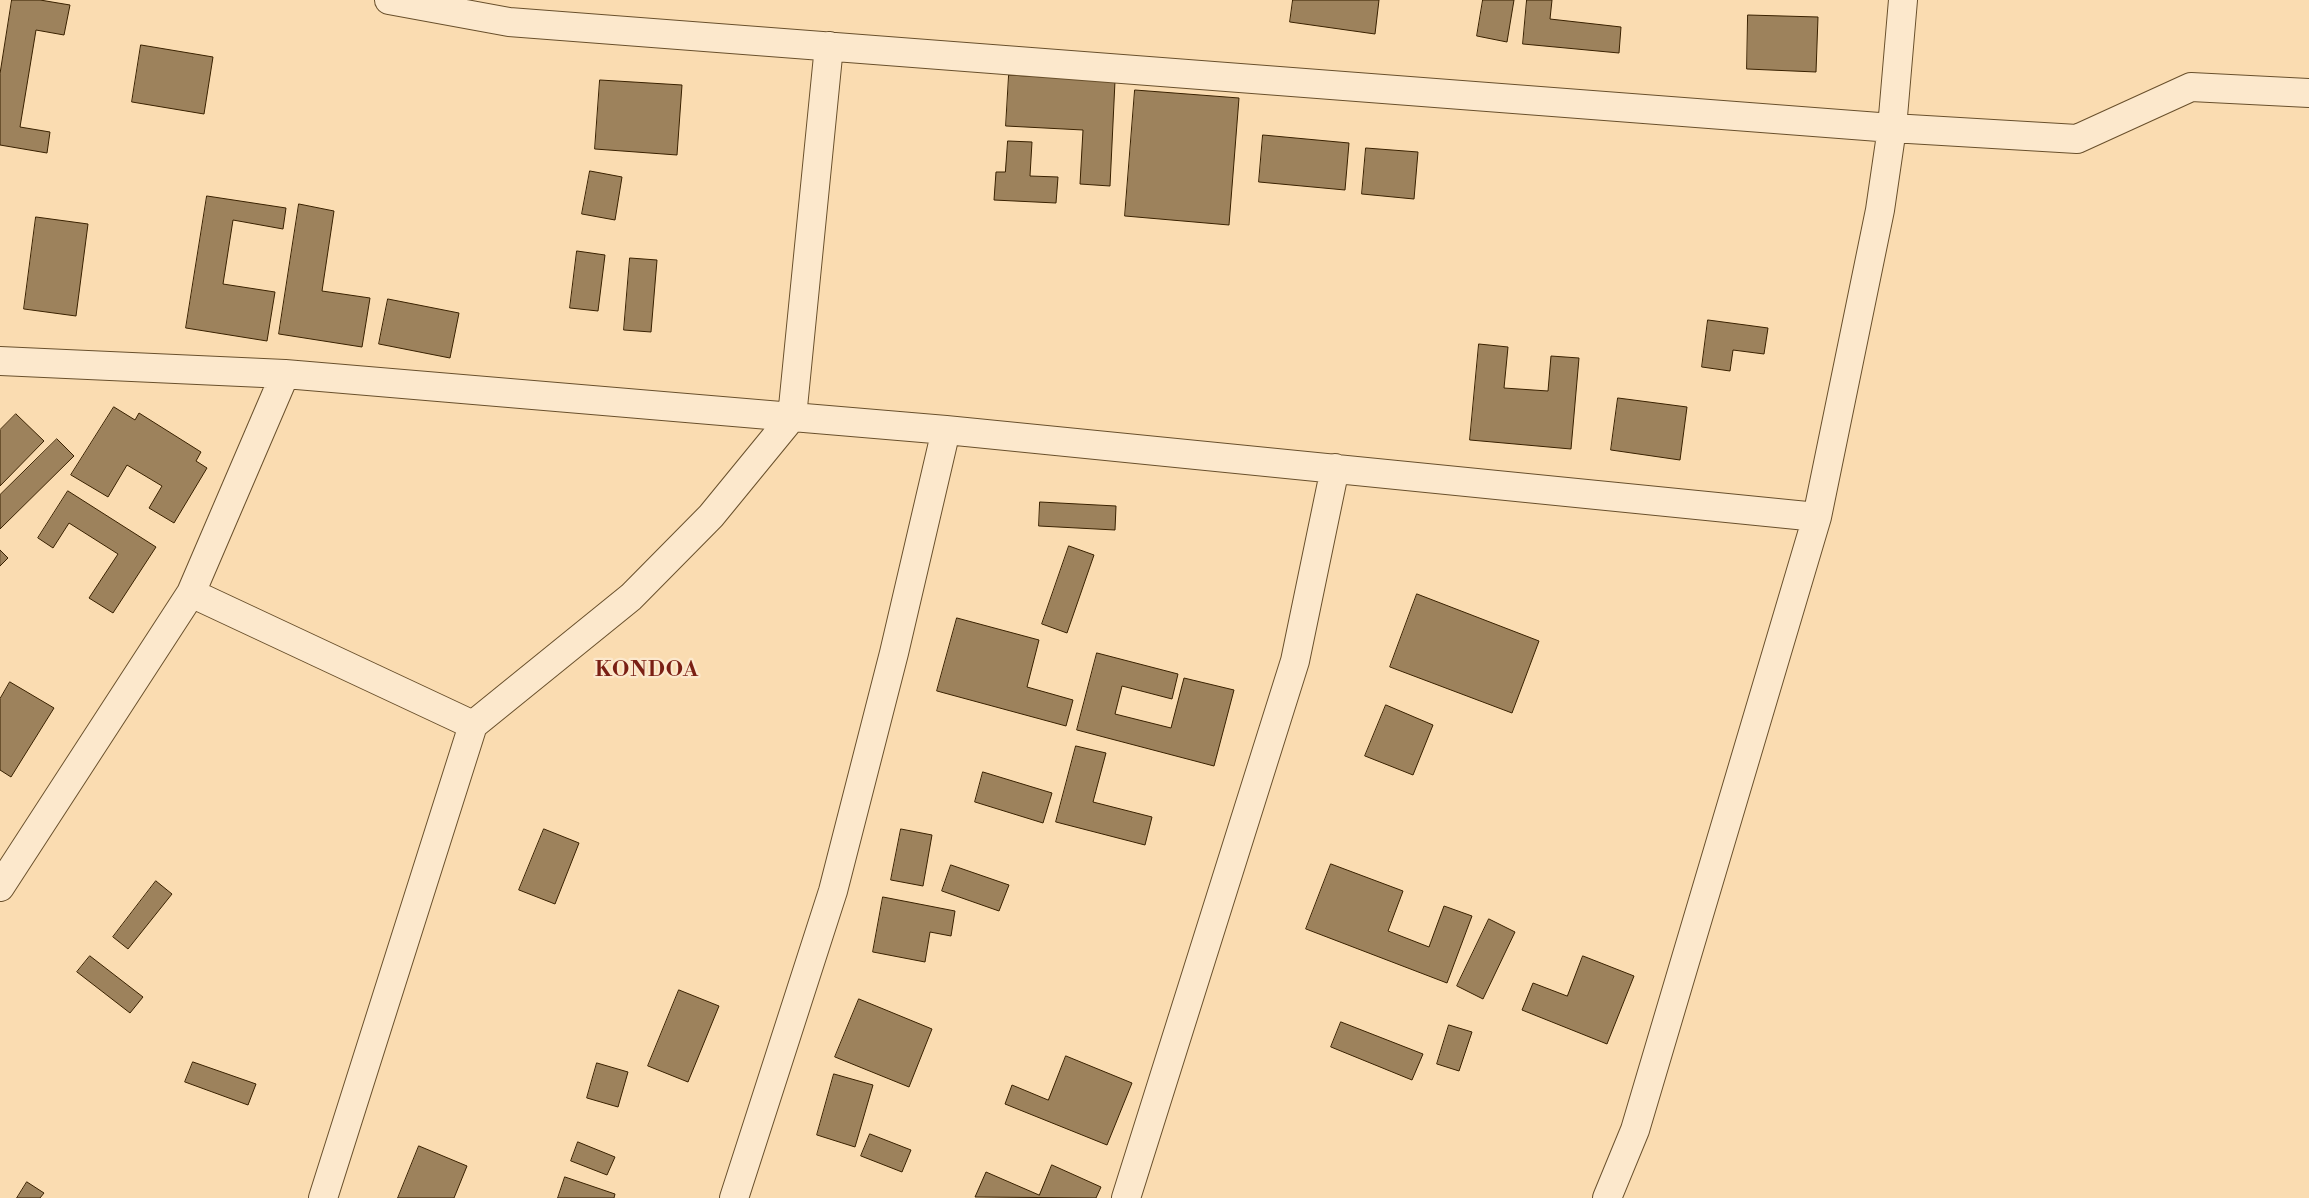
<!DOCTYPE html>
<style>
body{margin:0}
canvas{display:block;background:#fadcb1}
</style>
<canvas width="2309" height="1198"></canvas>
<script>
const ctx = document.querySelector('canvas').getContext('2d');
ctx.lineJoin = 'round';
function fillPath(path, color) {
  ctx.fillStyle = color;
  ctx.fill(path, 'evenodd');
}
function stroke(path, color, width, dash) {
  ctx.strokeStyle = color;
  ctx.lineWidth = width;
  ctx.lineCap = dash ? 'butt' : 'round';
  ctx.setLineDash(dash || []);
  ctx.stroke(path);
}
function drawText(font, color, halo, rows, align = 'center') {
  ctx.font = font + ' "Libre Bodoni",serif';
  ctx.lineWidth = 4.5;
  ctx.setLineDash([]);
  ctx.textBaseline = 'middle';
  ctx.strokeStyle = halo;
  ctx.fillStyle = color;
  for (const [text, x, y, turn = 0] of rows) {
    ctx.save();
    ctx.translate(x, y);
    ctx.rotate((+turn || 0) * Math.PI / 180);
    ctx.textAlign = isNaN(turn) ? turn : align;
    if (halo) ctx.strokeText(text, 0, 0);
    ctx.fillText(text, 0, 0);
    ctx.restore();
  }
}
const building = new Path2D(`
 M12 0H40L70 5 64 35 36 30 20 127 50 132 47 153 0 145V74Z
 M1293 0H1379L1375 34 1290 22Z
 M1483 0H1514L1507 42 1477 36Z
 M1527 0H1552L1550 19 1621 27 1619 53 1523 44Z
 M1748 15 1818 17 1816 72 1747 69Z
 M141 45 213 57 204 114 132 102Z
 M1009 75 1115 81 1110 186 1080 184 1083 130 1006 126Z
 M600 80 682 85 677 155 595 149Z
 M1135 90 1239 98 1229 225 1125 216Z
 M1263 135 1349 143 1345 190 1259 182Z
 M1008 141 1032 142 1030 176 1058 177 1056 203 994 200 996 172H1005Z
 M1366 148 1418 152 1414 199 1362 194Z
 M590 171 622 177 615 220 582 214Z
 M207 196 286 208 283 229 233 220 223 284 275 292 267 341 186 328Z
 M299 204 334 211 322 291 370 298 362 347 279 334Z
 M36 217 88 224 76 316 24 309Z
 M577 251 605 255 598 311 570 308Z
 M630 258 657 260 651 332 624 330Z
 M388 299 459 313 450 358 379 344Z
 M1708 320 1768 328 1764 354 1733 350 1730 371 1702 367Z
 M1479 344 1508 347 1504 388 1548 391 1551 356 1579 358 1571 449 1470 440Z
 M1618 398 1687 407 1680 460 1611 450Z
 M114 407 135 420 139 413 201 452 196 461 207 468 174 523 149 508 162 486 127 465 108 497 71 475Z
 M16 414 44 441 0 486V430Z
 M57 439 74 456 0 529V495Z
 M68 491 156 547 113 613 89 598 118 554 69 523 53 548 38 538Z
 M1040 502 1116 506 1115 530 1039 526Z
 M1069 546 1094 555 1067 633 1042 624Z
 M0 550 8 558 0 566Z
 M1417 594 1539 641 1512 713 1390 667Z
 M957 618 1039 640 1027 687 1073 700 1066 726 937 691Z
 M1097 653 1178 674 1172 699 1122 686 1115 714 1171 728 1184 678 1234 690 1214 766 1077 730Z
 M10 682 54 708 11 777 0 770V699Z
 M1386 705 1433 725 1413 775 1365 756Z
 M1076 746 1106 753 1093 802 1152 817 1145 845 1056 822Z
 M983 772 1052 793 1043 823 975 802Z
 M544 829 579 843 555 904 519 890Z
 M901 829 932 835 923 886 891 880Z
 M1331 864 1403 891 1388 931 1429 947 1444 906 1472 916 1447 983 1306 929Z
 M951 865 1009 885 999 911 942 891Z
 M156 881 172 894 128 949 113 937Z
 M883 897 955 911 951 936 930 932 925 962 873 952Z
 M1489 919 1515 932 1483 999 1457 986Z
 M90 956 143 997 130 1013 77 972Z
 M1583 956 1634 976 1607 1044 1522 1010 1533 983 1567 996Z
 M679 990 719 1006 688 1082 648 1066Z
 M859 999 932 1029 909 1087 835 1057Z
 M1341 1022 1423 1054 1412 1080 1331 1047Z
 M1449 1025 1472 1032 1459 1071 1437 1064Z
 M1066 1056 1132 1083 1107 1145 1005 1104 1012 1085 1048 1100Z
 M193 1062 256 1084 248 1105 185 1082Z
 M597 1063 628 1072 618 1107 587 1098Z
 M834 1074 873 1085 855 1147 817 1135Z
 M870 1134 911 1150 902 1172 861 1156Z
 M578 1142 615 1157 607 1175 571 1161Z
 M419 1146 467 1166 454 1198H398Z
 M1052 1165 1101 1187 1096 1198 975 1197 986 1172 1039 1195Z
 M565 1177 615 1194 614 1198H558Z
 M27 1182 44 1193 40 1198H17Z`);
fillPath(building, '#9d825c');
stroke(building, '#392100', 1);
const street = new Path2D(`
 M389 0 509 22 1892 128 2077 139 2191 87 2309 93
 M0 361 285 374 946 430 1817 517
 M191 593 285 374
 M473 725 631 597 711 516 792 417 829 46
 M0 887 191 593 473 725 323 1198
 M734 1198 833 891 894 653 946 430
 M1126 1198 1295 661 1335 468
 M1607 1198 1635 1130 1817 517 1880 210 1892 128 1903 0`);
stroke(street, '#69502c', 30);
stroke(street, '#fce8cc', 28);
ctx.letterSpacing = '1px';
drawText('bold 21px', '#7a1f14', '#fce8cc', [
 ["KONDOA",647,671]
]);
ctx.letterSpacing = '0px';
</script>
